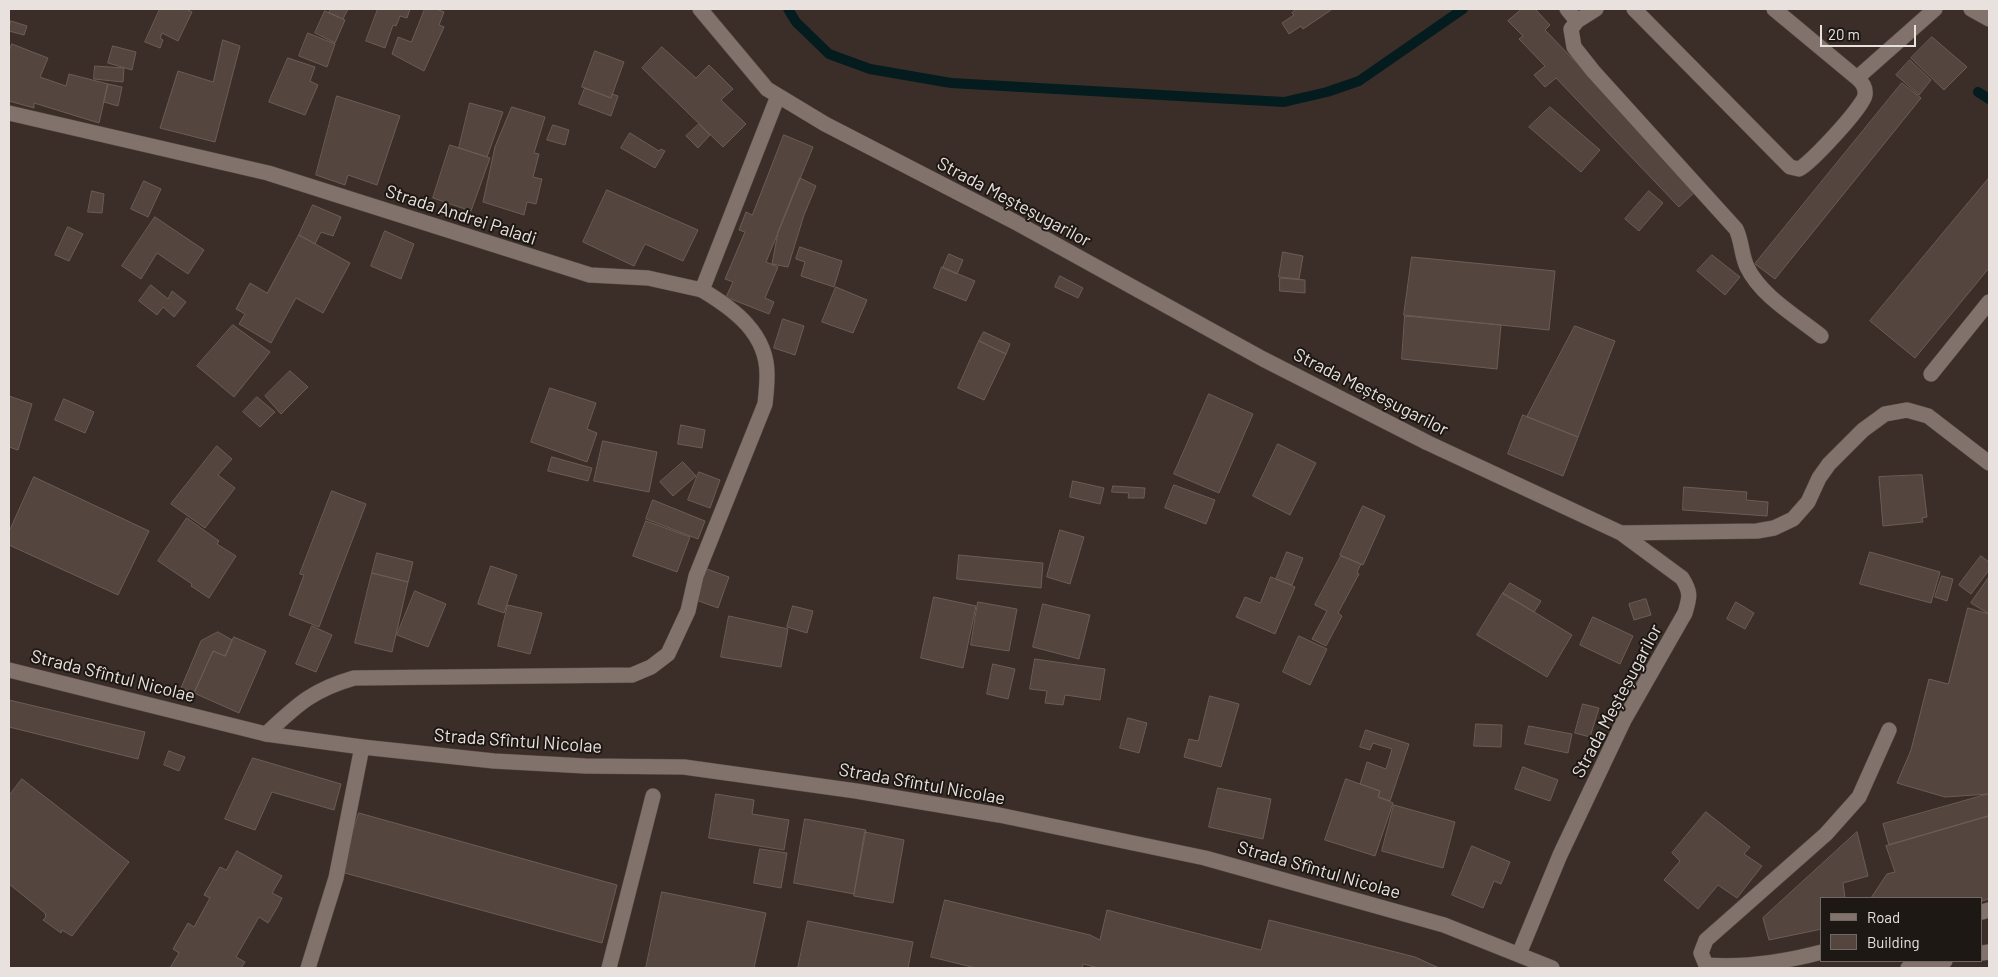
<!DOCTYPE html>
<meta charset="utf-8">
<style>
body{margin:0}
#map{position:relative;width:1998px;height:977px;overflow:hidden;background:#3b2e28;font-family:Barlow,sans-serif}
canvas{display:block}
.frame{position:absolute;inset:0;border:10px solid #e9e1dd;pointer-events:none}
.legend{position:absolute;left:1820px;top:897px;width:162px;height:65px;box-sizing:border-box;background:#1e1815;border:1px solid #6f6865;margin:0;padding:6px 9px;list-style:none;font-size:15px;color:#e9e1dd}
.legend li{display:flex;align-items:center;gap:10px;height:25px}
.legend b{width:25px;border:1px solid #6f6865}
.scale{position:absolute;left:1820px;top:25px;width:96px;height:22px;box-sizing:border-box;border:2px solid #e9e1dd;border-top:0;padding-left:6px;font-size:15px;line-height:18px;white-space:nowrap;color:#e9e1dd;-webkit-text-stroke:4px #1e1815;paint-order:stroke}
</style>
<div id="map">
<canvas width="1998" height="977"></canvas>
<div class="frame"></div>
<ul class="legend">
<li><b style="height:6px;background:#81736b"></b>Road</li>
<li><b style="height:14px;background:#54463f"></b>Building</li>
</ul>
<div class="scale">20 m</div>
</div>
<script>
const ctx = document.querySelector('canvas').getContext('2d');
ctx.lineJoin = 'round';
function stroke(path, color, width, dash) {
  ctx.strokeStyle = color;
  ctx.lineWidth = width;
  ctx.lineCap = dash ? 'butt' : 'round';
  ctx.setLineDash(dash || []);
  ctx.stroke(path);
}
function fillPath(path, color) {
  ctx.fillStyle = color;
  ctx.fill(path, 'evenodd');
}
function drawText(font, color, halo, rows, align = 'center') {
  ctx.font = font + ' Barlow,sans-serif';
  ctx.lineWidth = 4;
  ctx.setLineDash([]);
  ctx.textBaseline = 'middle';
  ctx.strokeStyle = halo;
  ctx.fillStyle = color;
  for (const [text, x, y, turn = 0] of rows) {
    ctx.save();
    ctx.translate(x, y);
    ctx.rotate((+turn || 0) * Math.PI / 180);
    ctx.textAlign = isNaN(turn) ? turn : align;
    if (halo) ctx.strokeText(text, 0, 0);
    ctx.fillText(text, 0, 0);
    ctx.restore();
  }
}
stroke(new Path2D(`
 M788 9 796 22 829 54 870 69 951 83 1284 102 1327 92 1359 81 1463 9
 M1978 92 1989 99`), '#041c1d', 10);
const building = new Path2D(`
 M160 9H186L192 12 178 41 162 33 160 38 163 40 160 48 145 42Z
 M331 9H348L343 19 329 13Z
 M378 9H410L407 18 400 16 396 26 393 25 385 48 366 41Z
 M425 9H436L444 12 439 25 444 27 424 71 392 54 398 37 411 42Z
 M1297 9H1330L1331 10 1303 29 1301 26 1289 34 1282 23 1294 15 1292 13Z
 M1522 9H1535L1550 25 1545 30 1698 189 1679 207 1556 78 1545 87 1534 75 1545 66 1519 39 1523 36 1508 21Z
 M325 11 345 20 335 43 315 33Z
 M11 21 27 26 24 35 9 31Z
 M308 33 335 44 327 67 299 56Z
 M1932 37 1967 67 1944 90 1911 58Z
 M223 40 240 46 215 142 160 128 178 71 213 82Z
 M12 44 48 58 40 77 66 86 69 74 108 84 99 123 34 103V108L9 101V52Z
 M113 46 136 52 132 70 108 63Z
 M662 47 696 78 709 65 733 89 721 100 746 124 723 147 642 68Z
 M595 51 624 62 611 98 582 87Z
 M288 58 315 67 310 81 318 85 305 115 269 102Z
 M1910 60 1931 80 1919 95 1896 75Z
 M95 66 124 68 123 82 94 79Z
 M1902 83 1921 98 1775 279 1755 264Z
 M108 84 122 87 118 106 104 102Z
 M585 88 611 98 612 94 618 96 611 116 579 104Z
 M337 96 400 116 377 185 348 175 345 185 316 175Z
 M470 103 503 112 487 157 459 148Z
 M512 107 545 117 534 153 539 154 533 177 542 179 536 204 527 202 524 215 483 202 495 147Z
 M1550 107 1600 150 1581 172 1529 127Z
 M699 124 710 135 698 148 686 136Z
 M553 125 569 130 565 145 547 140Z
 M630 133 659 151 661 149 665 151 655 168 621 148Z
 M784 135 813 147 766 262 778 267 765 298 774 302 769 314 726 297 733 282 725 279 745 232 739 230 746 212 752 215Z
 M450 145 490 158 471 211 433 198Z
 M800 178 816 186 804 215 788 267 772 264 778 232Z
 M1989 178V268L1915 358 1870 321Z
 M144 181 161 189 148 217 131 209Z
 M607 190 698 230 683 261 645 244 634 266 583 242Z
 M92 191 104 194 102 213 88 212Z
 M1649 191 1663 203 1639 231 1625 219Z
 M313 205 341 217 333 236 321 232 315 244 299 235Z
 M155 217 204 250 188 274 157 253 141 279 122 266Z
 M68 227 83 234 69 261 55 255Z
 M385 231 414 244 401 279 371 266Z
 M299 235 350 263 323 313 296 298 271 343 239 324 245 314 236 309 250 283 267 293Z
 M800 247 842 261 834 287 801 276 805 262 796 259Z
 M1283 252 1303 256 1299 279 1279 277Z
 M949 254 963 260 957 274 943 268Z
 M1712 255 1740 277 1725 295 1697 271Z
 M1412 257 1555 271 1549 330 1404 315Z
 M942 267 975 281 966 301 934 288Z
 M1060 276 1083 288 1078 298 1055 287Z
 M1280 278 1305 280V293L1280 291Z
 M151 285 168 299 172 291 186 302 174 317 163 307 157 315 139 301Z
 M836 287 867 300 853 333 822 322Z
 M1405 316 1501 325 1497 369 1402 359Z
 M783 319 804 326 795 355 774 348Z
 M233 325 270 352 234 397 197 366Z
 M1575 326 1615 341 1578 437 1527 417Z
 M984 332 1010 344 1006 354 979 341Z
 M979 341 1006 354 984 400 958 388Z
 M290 371 308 387 281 414 265 396Z
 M550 388 596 403 587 429 597 433 587 462 531 442Z
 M1209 394 1253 414 1219 493 1174 474Z
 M9 396 32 404 18 450 9 447Z
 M257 397 275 412 260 427 243 412Z
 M64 399 94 412 85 433 55 420Z
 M1523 415 1578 437 1563 476 1508 454Z
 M681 425 705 430 702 448 678 444Z
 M603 441 657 452 649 492 594 481Z
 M1278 444 1316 463 1290 515 1253 496Z
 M217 446 232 459 218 475 235 488 205 528 171 504Z
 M552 457 592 468 588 481 548 471Z
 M683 462 696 476 673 496 660 482Z
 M699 472 720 480 710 508 688 500Z
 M1922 475 1927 517 1922 518 1923 522 1883 526 1879 477Z
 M34 477 149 531 118 595 9 545V532Z
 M1073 481 1104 488 1100 504 1070 497Z
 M1174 485 1215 500 1206 524 1165 508Z
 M1113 486 1145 488 1144 498H1128L1129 493 1112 492Z
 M1684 487 1747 492 1746 500 1768 502 1767 516 1683 510Z
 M332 491 366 504 319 627 289 615 304 575 300 574Z
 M653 500 705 521 698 539 646 519Z
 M1363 506 1385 516 1363 565 1340 555Z
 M187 518 219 541 217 544 236 556 209 598 191 586 192 584 158 561Z
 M646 521 690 537 677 572 633 556Z
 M1060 530 1084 537 1070 584 1047 577Z
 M1287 552 1303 558 1292 585 1276 579Z
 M1870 552 1940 572 1931 603 1860 584Z
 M377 553 413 562 408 582 372 573Z
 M959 555 1043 563 1041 588 957 579Z
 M1341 556 1361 564 1357 572 1359 574 1338 613 1342 616 1326 646 1312 639 1327 611 1315 605Z
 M1981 556 1989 562V570L1971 594 1959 585Z
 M491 566 517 575 504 613 478 604Z
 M707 569 729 577 718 608 696 600Z
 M372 573 408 582 392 652 355 643Z
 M1942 576 1953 579 1947 601 1935 597Z
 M1271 577 1295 587 1275 634 1236 617 1245 597 1260 603Z
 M1989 577V614L1971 603Z
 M1510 583 1541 601 1534 612 1503 594Z
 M415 591 446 604 428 647 397 635Z
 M1503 593 1572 635 1547 677 1477 635Z
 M934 597 976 606 963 668 921 658Z
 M1646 599 1651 615 1634 620 1629 604Z
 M978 602 1017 609 1009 651 971 645Z
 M1736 602 1754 613 1745 629 1727 619Z
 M1043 604 1090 615 1079 659 1033 647Z
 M508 605 542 613 530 654 498 646Z
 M793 606 813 611 807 633 787 627Z
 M1968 608 1989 614V794L1945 797 1897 783 1911 750 1929 679 1948 684Z
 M729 616 788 629 781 667 721 657Z
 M1593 617 1633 636 1620 664 1580 645Z
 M312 626 332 635 316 672 296 664Z
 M218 632 232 640 225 656 213 651 194 693 181 688 201 641Z
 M1299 636 1327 649 1310 685 1283 672Z
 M234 637 266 651 239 713 194 693 213 651 225 656Z
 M1035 659 1105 669 1100 700 1065 695 1063 705 1045 703 1047 691 1030 689Z
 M993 664 1015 669 1008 699 987 694Z
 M1210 696 1239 704 1221 767 1184 757 1189 739 1198 741Z
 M9 700 145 732 138 759 9 727Z
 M1583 704 1599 708 1590 737 1575 733Z
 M1128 718 1147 723 1139 753 1120 748Z
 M1476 724 1502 725 1501 747 1474 746Z
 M1529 726 1572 734 1568 753 1525 744Z
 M1366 730 1409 744 1390 801 1378 797 1380 791 1360 784 1367 762 1386 769 1392 749 1373 743 1370 750 1360 747Z
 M169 751 185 757 179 771 164 765Z
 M253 758 341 784 334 810 272 792 255 830 225 819Z
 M1523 767 1558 780 1550 801 1515 789Z
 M22 779 129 862 72 936 62 930 61 933 43 920 46 917 45 913 9 884V796Z
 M1346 779 1380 791 1378 797 1393 803 1375 856 1325 840Z
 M1218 788 1271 799 1263 839 1209 827Z
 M716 794 754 800 752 814 789 820 784 850 709 838Z
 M1989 794V816L1889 845 1883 824Z
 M1394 805 1455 822 1443 868 1382 851Z
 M1706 812 1750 847 1744 854 1762 866 1737 898 1718 885 1698 909 1664 880 1680 861 1672 853Z
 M359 813 617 885 602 943 341 872Z
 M1989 816V899L1982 901V898H1871L1887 874 1895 872 1886 846Z
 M805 819 866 830 854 894 794 883Z
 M865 832 904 840 893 903 854 896Z
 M1857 832 1868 876 1843 883 1845 898H1822V929L1769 940 1763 918Z
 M1472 846 1510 862 1501 884 1494 881 1483 908 1452 895Z
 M760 849 787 853 781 888 754 883Z
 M237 851 282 876 272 893 282 898 277 908 268 923 259 917 236 957 245 962 241 968H170L179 953 173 949 188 923 194 927 210 898 204 895 220 867 226 870Z
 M662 892 766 913 754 968H646Z
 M945 900 1090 935 1100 940 1107 910 1261 950 1269 920 1415 957 1439 968H1099L1083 964 1082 968H976L931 957Z
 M808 921 913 942 908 968H798Z`);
fillPath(building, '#54463f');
stroke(building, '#6b5d56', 1);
const lane = new Path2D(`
 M1567 9 1577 21
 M1596 9 1577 21 1571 29 1574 47 1593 71 1736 229C1742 241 1741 254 1747 267 1761 296 1796 316 1821 336
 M1634 9 1790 167 1799 169C1810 164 1864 106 1865 95 1866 88 1862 82 1857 78L1774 9
 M1971 9 1989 19
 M1857 78 1935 9
 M1931 374 1989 302
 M266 734C297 705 312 690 354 678L632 675 651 667 668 654 688 611 696 576 765 404C766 395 767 385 767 376 768 334 734 309 702 290
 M1982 912 1989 910
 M1822 952C1784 962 1745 968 1706 965L1701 953 1706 940 1826 834 1859 797 1889 730
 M308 968 336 878 362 747
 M609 968 653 796`);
const street = new Path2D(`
 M700 9 767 89 825 124 1015 222 1263 359 1428 443 1621 533 1682 578C1691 592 1690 597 1685 613L1624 720 1560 855 1519 954
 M9 113 268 173 590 275 648 278 702 290 778 96
 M1621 533 1757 531 1774 528 1793 519 1808 502 1819 478 1829 464 1863 430 1885 414 1907 410 1928 416 1989 463
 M9 670 266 734 362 747 494 761 585 766 684 767 856 791 999 815 1205 858 1444 925 1552 968
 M1982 953 1989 952
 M1908 968 1945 961`);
stroke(lane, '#564b45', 16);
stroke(street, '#564b45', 16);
stroke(lane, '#81736b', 15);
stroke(street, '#81736b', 15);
drawText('18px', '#e9e1dd', '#1e1815', [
 ["Strada Meșteșugarilor",1014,202,28],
 ["Strada Andrei Paladi",461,215,18],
 ["Strada Meșteșugarilor",1371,392,27],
 ["Strada Sfîntul Nicolae",113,676,14],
 ["Strada Meșteșugarilor",1617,701,-62],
 ["Strada Sfîntul Nicolae",518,741,4],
 ["Strada Sfîntul Nicolae",922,784,10],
 ["Strada Sfîntul Nicolae",1319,870,16]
]);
</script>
